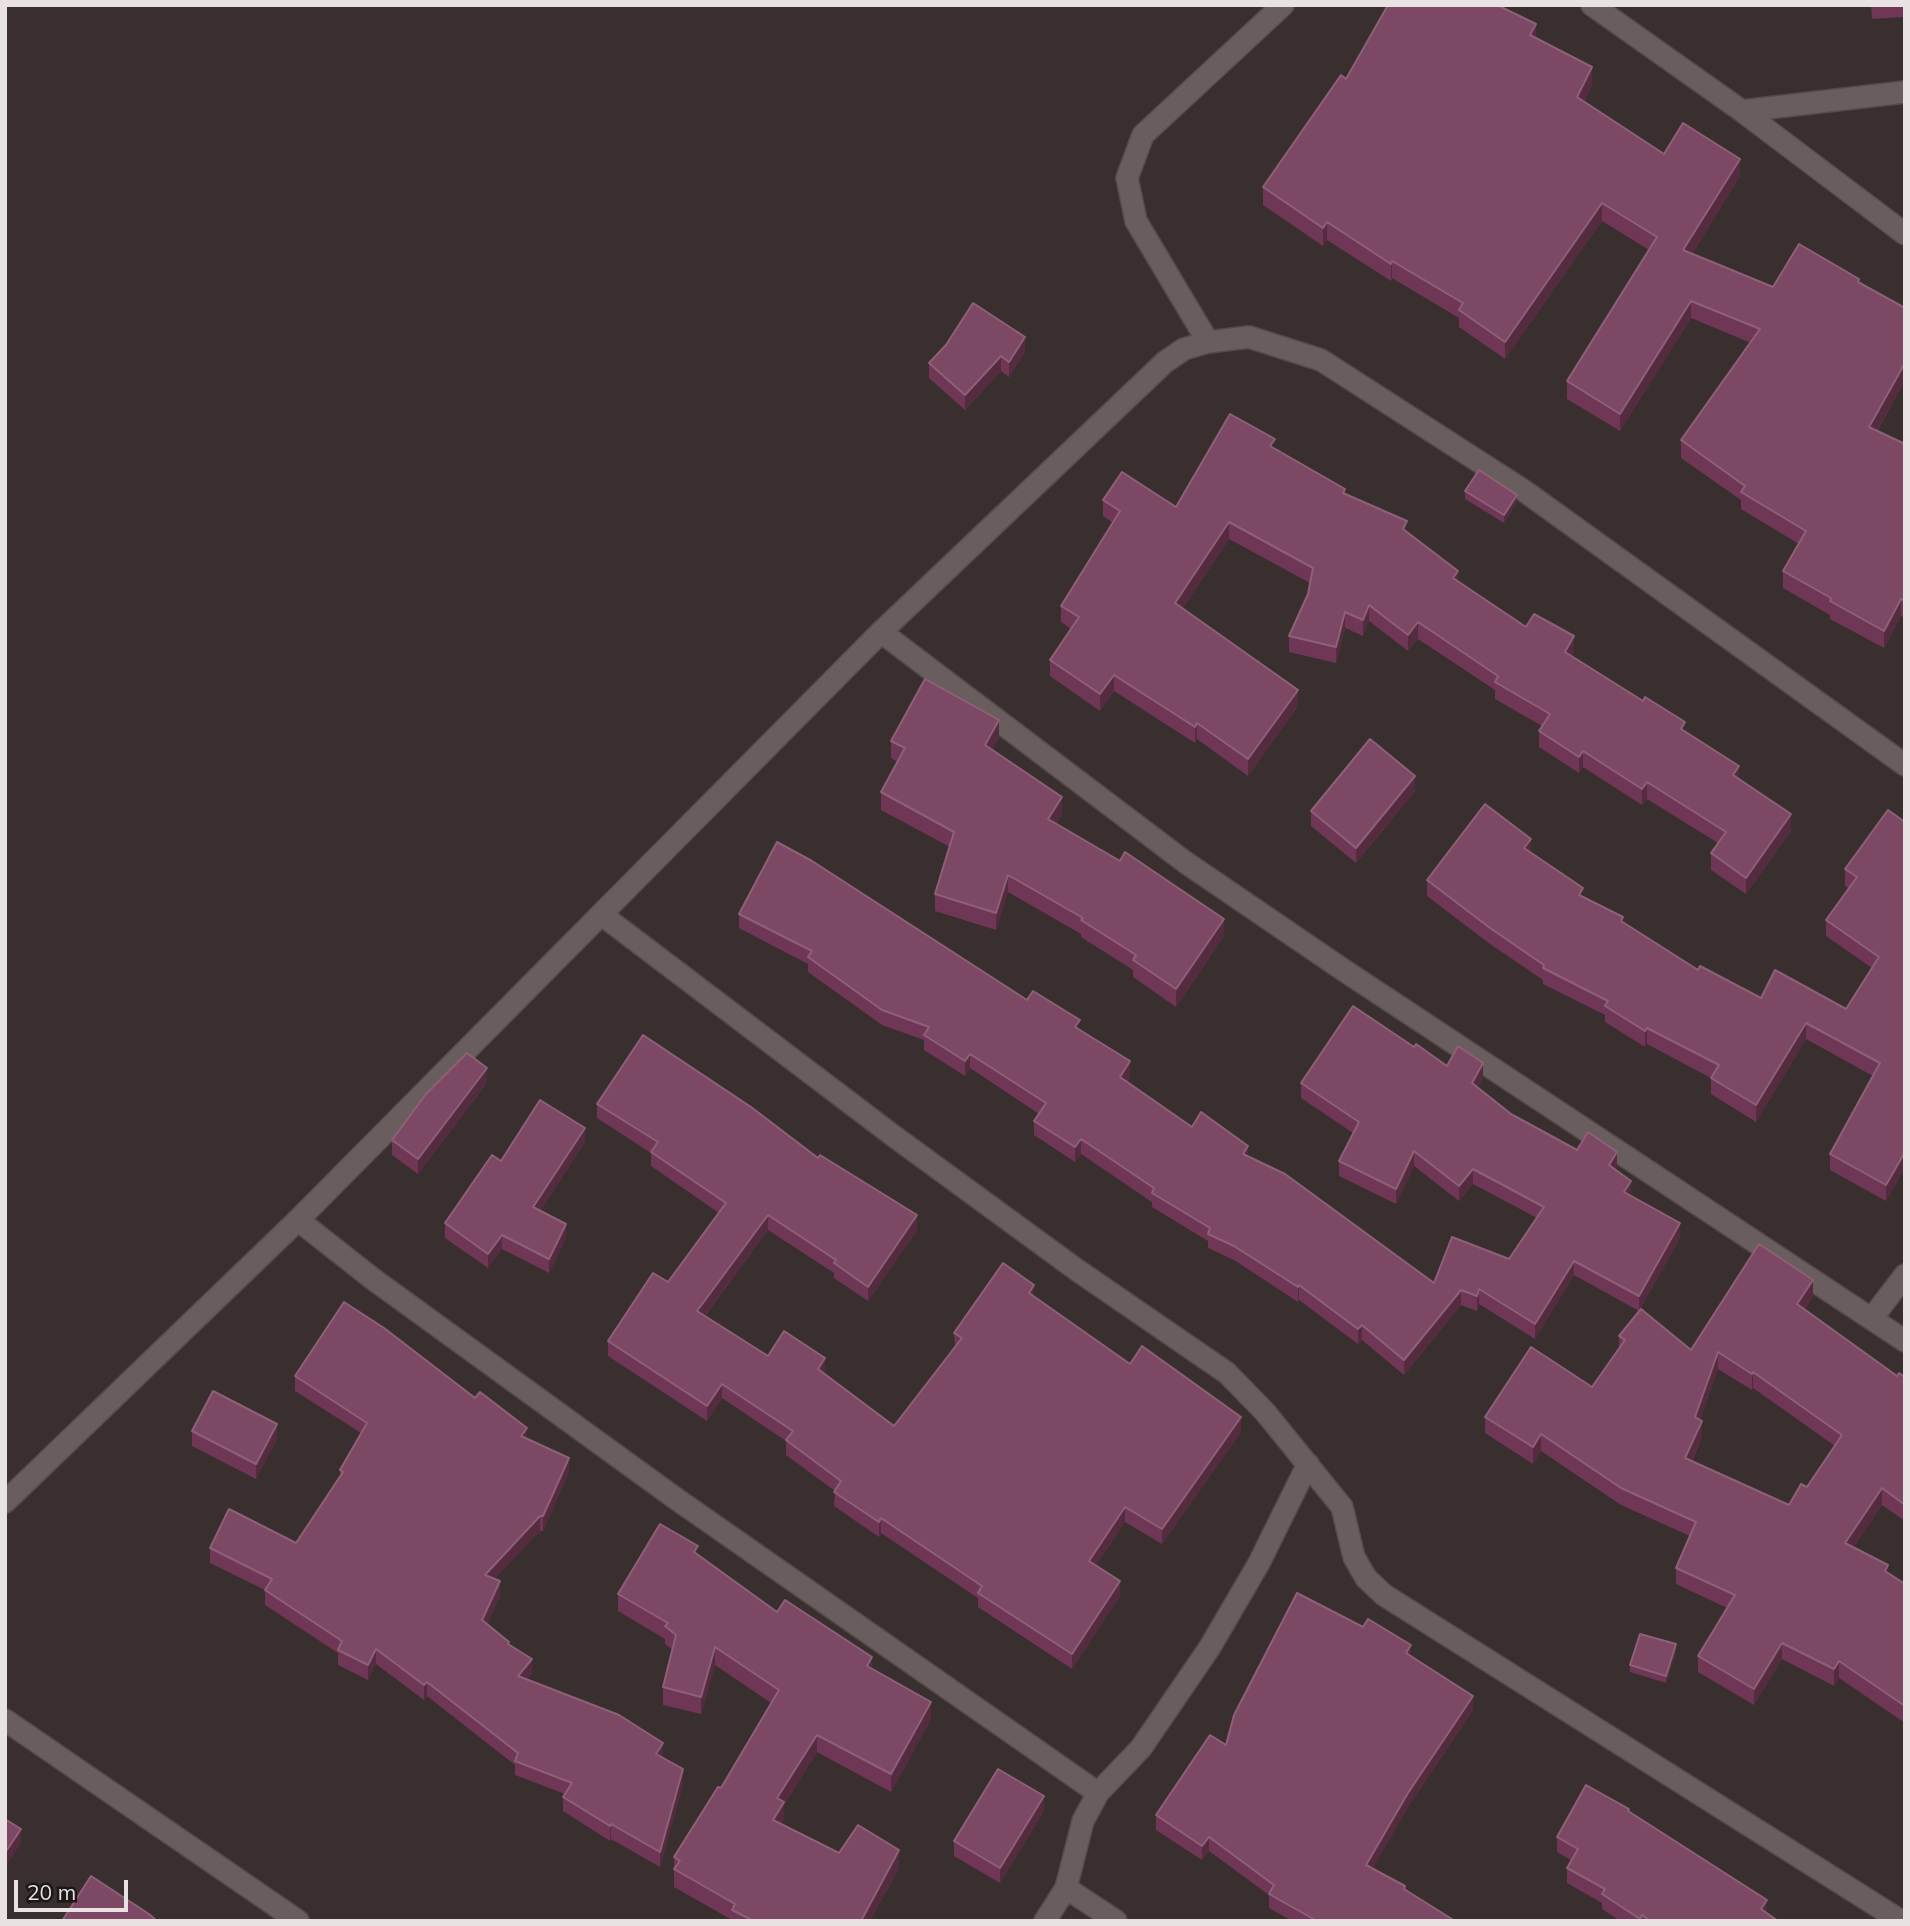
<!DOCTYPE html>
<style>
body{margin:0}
#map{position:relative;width:1910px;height:1926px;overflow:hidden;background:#392f2e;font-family:Mulish,sans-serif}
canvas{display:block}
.frame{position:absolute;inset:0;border:7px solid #e9e2e2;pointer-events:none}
.scale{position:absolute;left:14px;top:1880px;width:114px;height:32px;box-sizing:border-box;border:4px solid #e9e2e2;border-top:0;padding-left:9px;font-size:21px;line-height:24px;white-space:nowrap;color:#e9e2e2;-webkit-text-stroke:5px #1d1818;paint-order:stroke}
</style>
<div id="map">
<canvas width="1910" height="1926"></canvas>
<div class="frame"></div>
<div class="scale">20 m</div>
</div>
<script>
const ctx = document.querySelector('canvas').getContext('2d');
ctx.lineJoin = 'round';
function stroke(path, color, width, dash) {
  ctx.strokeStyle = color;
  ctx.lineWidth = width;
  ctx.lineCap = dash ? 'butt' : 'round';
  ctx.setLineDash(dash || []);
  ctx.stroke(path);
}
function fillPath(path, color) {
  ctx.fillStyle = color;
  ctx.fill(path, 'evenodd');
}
const minor = new Path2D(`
 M1592 5 1742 111 1905 234
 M1742 111 1905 92
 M1208 342 1136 221 1127 178 1143 135 1283 5
 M881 632 1185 862 1342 969 1905 1341
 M602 915 895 1137 1077 1270 1227 1373 1265 1412 1342 1507 1354 1557 1366 1578 1384 1595 1901 1921
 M298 1220 373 1279 675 1498 1098 1793
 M1872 1318 1905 1275
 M5 1502 298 1220 881 632 1165 362 1184 349 1208 342 1249 337 1321 360 1523 490 1905 765
 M5 1720 298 1921
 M1066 1888 1116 1921
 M1045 1921 1066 1888 1083 1821 1098 1793 1141 1748 1210 1647 1259 1563 1308 1464`);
stroke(minor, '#544c4b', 24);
stroke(minor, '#695e5d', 21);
fillPath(new Path2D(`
 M1871 5H1905V17L1872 19Z
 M1536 38 1592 85 1584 102 1664 154 1740 176 1692 254 1773 287 1859 282 1905 308V381L1877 431 1905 444V618L1901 616 1884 648 1830 619V615L1783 588V571L1799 544 1741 509V500L1681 458V440L1751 343 1691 318 1620 431 1567 399V381L1649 250 1602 221 1505 359 1459 327V318L1392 278 1391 281 1327 240 1323 246 1263 205V187L1346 79Z
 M1025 352 1009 377 1001 371 965 410 929 378V363Z
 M1275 448 1407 532 1458 581 1526 627 1574 653 1572 656 1685 731 1739 779 1791 831 1746 894 1711 870V853L1718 843 1647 799 1642 805 1583 767 1579 773 1539 747V731L1542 726 1495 699V690L1418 639 1408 651 1369 621 1363 636 1345 628 1336 663 1289 652V636L1308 594 1310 583 1229 539 1183 608 1298 706 1248 776 1197 739 1195 743 1114 691 1100 711 1050 676V660L1071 629 1061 622V606L1113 523 1103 516V500L1176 507Z
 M1465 491 1517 502 1504 523 1465 499Z
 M999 738 992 750 1062 814 1056 824 1224 936 1176 1007 1133 977V970L1081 937V934L1008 892 996 930 935 911V894L950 847 881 810V792L898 762 891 758V741Z
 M1415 791 1356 863 1311 826V811Z
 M1905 822V1168L1886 1201 1830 1170V1154L1873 1076 1806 1039 1756 1122 1711 1094V1078L1647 1044 1645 1047 1605 1022V1015L1543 984V980L1490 944 1427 896V880L1531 853 1583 897 1698 970 1761 998 1846 1009 1872 968 1826 936V920L1849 888 1845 886V869Z
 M739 914 1027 1000 1080 1029 1130 1076 1127 1082 1192 1127 1248 1157 1434 1283 1509 1259 1537 1218 1473 1184 1459 1201 1414 1166 1396 1204 1339 1176V1161L1353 1133 1301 1098V1083L1414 1047 1447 1066 1483 1078 1477 1088 1511 1114 1577 1150 1617 1166 1615 1170 1631 1196 1680 1238 1639 1311 1574 1275 1535 1339 1479 1304 1477 1311 1461 1305 1404 1375 1362 1340 1358 1344 1299 1300 1298 1302 1234 1260 1208 1248V1241L1152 1207V1202L1081 1154 1075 1162 1034 1135V1121L1039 1114 970 1068 965 1076 924 1050V1040L882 1025 808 972V964L739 928Z
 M487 1083 418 1174 392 1155V1140Z
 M597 1104 818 1158 917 1230 868 1301 834 1278V1273L768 1230 705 1316 768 1356 825 1373V1374L894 1426 955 1348 954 1333 1034 1298 1130 1364 1241 1432 1162 1544 1125 1522 1096 1565 1120 1596 1072 1669 978 1607V1598L881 1533 879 1537 834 1506 835 1491 786 1455V1441L722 1398 707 1421 608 1356V1341L668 1282 719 1213 651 1166V1153L597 1118Z
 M585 1142 540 1211 566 1238 549 1273 502 1249 488 1268 445 1238V1223L501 1161Z
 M1813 1296 1805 1309 1897 1376 1905 1377V1521L1882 1505 1853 1548 1905 1584V1723L1839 1678 1834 1686 1782 1659 1754 1705 1698 1672V1656L1727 1608 1676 1584V1568L1690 1536 1621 1505 1541 1451 1533 1464 1485 1433V1417L1592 1387 1619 1348V1336L1691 1350ZM1718 1369 1752 1390 1753 1388 1835 1446 1807 1487 1789 1505 1692 1461 1702 1437 1700 1420Z
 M295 1376 527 1439 569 1472 543 1531H540L494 1579 500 1596 487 1624 509 1644 532 1673 527 1679 663 1758 683 1784 660 1867 611 1839 610 1841 563 1811V1797L565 1794 515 1775V1765L427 1696 424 1700 376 1664 368 1680 338 1665V1653L265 1605V1590L210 1563V1548L296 1543 340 1477V1470L361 1433 295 1391Z
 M192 1431 277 1439 256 1479 192 1446Z
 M698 1555 777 1612 872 1669 931 1719 891 1792 817 1752 784 1805V1819L781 1824 839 1853 899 1868 870 1921H732V1920L674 1887V1857L721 1788 771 1703 715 1665 701 1714 663 1705V1687L673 1650 665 1644V1639L618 1611V1594Z
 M1676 1652 1666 1683 1630 1672V1665Z
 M1411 1656 1473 1710 1408 1807 1372 1869 1455 1921H1292L1269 1908V1895L1209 1851 1202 1860 1156 1830V1815L1226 1745Z
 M1044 1811 1000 1883 954 1856V1841Z
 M1629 1812 1767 1913 1778 1921H1620L1602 1909V1903L1567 1883V1868L1571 1860 1557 1852V1837Z`), '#703655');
fillPath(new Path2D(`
 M1536 24V41L1530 35Z
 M1592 67V85L1577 115V97Z
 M1740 159V176L1683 268V250Z
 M1602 203V221L1505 359V342Z
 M1327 222V240L1323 246V228Z
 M1392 261V278L1391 281V264Z
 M1691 301V318L1620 431V414Z
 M1025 337V352L1009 377V362Z
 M1001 356V371L965 410V395Z
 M1905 363V381L1869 444V427Z
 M1517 495V502L1504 523V515Z
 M1229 522V539L1175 620V603Z
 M1458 571V588L1453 578Z
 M1901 599V616L1884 648V631Z
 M1369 605V621L1363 636V620Z
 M1345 612V628L1336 663V647Z
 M1418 622V639L1408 651V635Z
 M1574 636V653L1565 668V652Z
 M1114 675V691L1100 711V694Z
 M1298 690V706L1248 776V759Z
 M999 720V738L985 763V745Z
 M1197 723V739L1195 743V727Z
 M1583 751V767L1579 773V757Z
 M1739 766V782L1733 775Z
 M1415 776V791L1356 863V848Z
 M1647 782V799L1642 805V789Z
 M1062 797V814L1048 836V819Z
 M1791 814V831L1746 894V878Z
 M1531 839V855L1524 848Z
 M1008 875V892L996 930V913Z
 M1224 919V936L1176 1007V989Z
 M1806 1023V1039L1756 1122V1105Z
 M1647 1028V1044L1645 1047V1031Z
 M970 1054V1068L965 1076V1061Z
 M1130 1061V1076L1120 1092V1077Z
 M1483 1063V1078L1472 1098V1083Z
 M487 1068V1083L418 1174V1159Z
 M585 1128V1142L533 1221V1207Z
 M1081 1139V1154L1075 1162V1147Z
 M1248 1146V1161L1243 1154Z
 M1414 1151V1166L1396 1204V1189Z
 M1617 1152V1166L1609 1180V1165Z
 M1905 1152V1168L1886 1201V1185Z
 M1473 1169V1184L1459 1201V1186Z
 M1631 1181V1195L1624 1207V1192Z
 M768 1215V1230L697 1326V1311Z
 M917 1215V1230L868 1301V1287Z
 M1680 1223V1238L1639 1311V1296Z
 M566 1224V1238L549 1273V1259Z
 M502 1235V1249L488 1268V1254Z
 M1574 1261V1275L1535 1339V1324Z
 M1813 1280V1296L1797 1320V1304Z
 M1034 1285V1300L1029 1293Z
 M1299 1285V1300L1298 1302V1287Z
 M1479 1289V1304L1477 1311V1296Z
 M1461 1290V1305L1404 1375V1360Z
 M1362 1325V1340L1358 1344V1329Z
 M1718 1352V1369L1695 1434V1417Z
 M825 1358V1373L818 1384V1369Z
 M1753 1372V1388L1752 1390V1374Z
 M722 1384V1398L707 1421V1406Z
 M1241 1417V1432L1162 1544V1529Z
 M1702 1421V1437L1685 1474V1458Z
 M277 1424V1439L256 1479V1464Z
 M527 1428V1442L521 1436Z
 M1541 1434V1451L1533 1464V1447Z
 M569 1458V1472L543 1531V1516Z
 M1882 1488V1505L1845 1560V1543Z
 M1125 1507V1522L1089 1575V1561Z
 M540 1516V1531L485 1589V1575Z
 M881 1518V1533L879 1537V1522Z
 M500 1581V1596L482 1635V1620Z
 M1120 1581V1596L1072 1669V1654Z
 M1782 1643V1659L1754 1705V1689Z
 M1676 1644V1652L1666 1683V1676Z
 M1411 1645V1659L1406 1653Z
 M715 1647V1665L701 1714V1697Z
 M376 1649V1664L368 1680V1665Z
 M872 1657V1675L867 1666Z
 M532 1659V1673L518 1690V1676Z
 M1839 1661V1678L1834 1686V1669Z
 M427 1682V1696L424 1700V1685Z
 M1473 1696V1710L1408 1807 1366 1880V1865L1408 1793Z
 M931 1702V1719L891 1792V1774Z
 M817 1735V1752L784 1805V1819L773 1838V1820L777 1798Z
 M663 1743V1758L656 1754Z
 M683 1769V1784L660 1867V1852Z
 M1044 1796V1811L1000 1883V1868Z
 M611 1824V1839L610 1841V1826Z
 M21 1829V1843L5 1868V1853Z
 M1209 1837V1851L1202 1860V1846Z
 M899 1850V1868L870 1921H861Z
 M1767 1900V1915L1761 1909Z`), '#552b3f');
const building = new Path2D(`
 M1388 5H1497L1536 24 1530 35 1592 67 1577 97 1664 154 1683 123 1740 159 1683 250 1773 287 1799 244 1859 279 1858 282 1905 308V363L1869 427 1905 444V601L1901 599 1884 631 1830 601 1831 598 1783 571 1806 531 1741 492 1745 486 1681 440 1760 329 1691 301 1620 414 1567 381 1657 237 1602 203 1505 342 1459 310 1463 303 1392 261 1391 264 1327 222 1323 228 1263 187 1341 75 1346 79Z
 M973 303 1025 337 1009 362 1001 356 965 395 929 363 946 345Z
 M1230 414 1275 439 1270 446 1345 489 1343 493 1407 521 1403 529 1458 571 1453 578 1526 627 1534 614 1574 636 1565 652 1643 701 1645 697 1685 722 1681 729 1739 766 1733 775 1791 814 1746 878 1711 853 1726 832 1647 782 1642 789 1583 751 1579 757 1539 731 1550 714 1495 682 1498 676 1418 622 1408 635 1369 605 1363 620 1345 612 1336 647 1289 636 1308 594 1313 568 1229 522 1175 603 1298 690 1248 759 1197 723 1195 727 1114 675 1100 694 1050 660 1079 617 1061 606 1120 511 1103 500 1122 472 1176 507Z
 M1479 470 1517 495 1504 515 1465 491Z
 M925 679 999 720 985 745 1062 797 1048 819 1120 861 1125 852 1224 919 1176 989 1133 960 1136 955 1081 920 1083 918 1008 875 996 913 935 894 954 832 881 792 905 748 891 741Z
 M1370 739 1415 776 1356 848 1311 811Z
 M1485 804 1531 839 1524 848 1583 888 1579 895 1623 917 1621 921 1698 970 1700 966 1761 998 1775 970 1846 1009 1879 957 1826 920 1857 877 1845 869 1888 810 1905 822V1152L1886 1185 1830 1154 1880 1063 1806 1023 1756 1105 1711 1078 1719 1065 1647 1028 1645 1031 1605 1006 1608 1001 1543 968 1544 965 1490 928 1427 880Z
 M777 842 812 861 1027 1000 1033 991 1080 1020 1075 1027 1130 1061 1120 1077 1192 1127 1201 1112 1248 1146 1243 1154 1285 1174 1434 1283 1452 1237 1509 1259 1544 1207 1473 1169 1459 1186 1414 1151 1396 1189 1339 1161 1359 1122 1301 1083 1353 1006 1414 1047 1416 1044 1447 1066 1458 1046 1483 1063 1472 1083 1511 1114 1577 1150 1588 1132 1617 1152 1609 1165 1631 1181 1624 1192 1680 1223 1639 1296 1574 1261 1535 1324 1479 1289 1477 1296 1461 1290 1404 1360 1362 1325 1358 1329 1299 1285 1298 1287 1234 1246 1208 1234 1210 1228 1152 1193 1154 1188 1081 1139 1075 1147 1034 1121 1046 1103 970 1054 965 1061 924 1035 929 1027 882 1010 808 957 812 951 739 914Z
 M643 1035 751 1107 818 1158 820 1155 917 1215 868 1287 834 1263 836 1260 768 1215 697 1311 768 1356 784 1331 825 1358 818 1369 894 1426 962 1338 954 1333 1003 1263 1034 1285 1029 1293 1130 1364 1142 1346 1241 1417 1162 1529 1125 1507 1089 1561 1120 1581 1072 1654 978 1593 982 1586 881 1518 879 1522 834 1492 841 1481 786 1440 793 1431 722 1384 707 1406 608 1341 653 1273 668 1282 726 1203 651 1152 658 1142 597 1104Z
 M467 1053 487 1068 418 1159 392 1140 426 1094Z
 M540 1100 585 1128 533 1207 566 1224 549 1259 502 1235 488 1254 445 1223 492 1155 501 1161Z
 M1759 1244 1813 1280 1797 1304 1897 1376 1899 1373 1905 1377V1505L1882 1488 1845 1543 1888 1565 1885 1571 1905 1584V1706L1839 1661 1834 1669 1782 1643 1754 1689 1698 1656 1735 1595 1676 1568 1696 1522 1621 1488 1541 1434 1533 1447 1485 1417 1531 1347 1592 1387 1625 1340 1619 1336 1641 1309 1691 1350ZM1718 1352 1752 1374 1753 1372 1842 1435 1807 1487 1801 1484 1789 1505 1685 1458 1702 1421 1695 1417Z
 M344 1302 384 1328 475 1398 480 1392 527 1428 521 1436 569 1458 543 1516H540L485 1575 500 1581 482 1620 509 1642 508 1644 532 1659 518 1676 619 1715 663 1743 656 1754 683 1769 660 1852 611 1824 610 1826 563 1797 572 1783 515 1761 518 1753 427 1682 424 1685 376 1649 368 1665 338 1650 342 1641 265 1590 272 1579 210 1548 229 1509 296 1543 343 1472 340 1470 367 1423 295 1376Z
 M213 1391 277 1424 256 1464 192 1431Z
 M660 1524 698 1546 694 1552 777 1612 785 1600 872 1657 867 1666 931 1702 891 1774 817 1735 777 1798 784 1802 773 1820 839 1853 858 1825 899 1850 861 1921H754L732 1910 735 1904 674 1869 680 1861 674 1857 718 1787 721 1788 779 1690 715 1647 701 1697 663 1687 676 1635 665 1626 668 1623 618 1594Z
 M1297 1593 1363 1627 1368 1619 1411 1645 1406 1653 1473 1696 1408 1793 1366 1865 1405 1886 1404 1889 1455 1921H1317L1269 1894 1274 1885 1209 1837 1202 1846 1156 1815 1210 1735 1226 1745 1234 1715Z
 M1640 1634 1676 1644 1666 1676 1630 1665Z
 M998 1769 1044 1796 1000 1868 954 1841Z
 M1586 1785 1629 1809 1628 1811 1767 1900 1761 1909 1778 1921H1650L1642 1915 1640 1919 1602 1894 1605 1889 1567 1868 1578 1849 1557 1837Z
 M5 1819 21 1829 5 1853Z
 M91 1876 149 1914 157 1921H62Z`);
fillPath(building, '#7d4864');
stroke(building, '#8e6078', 2);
</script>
